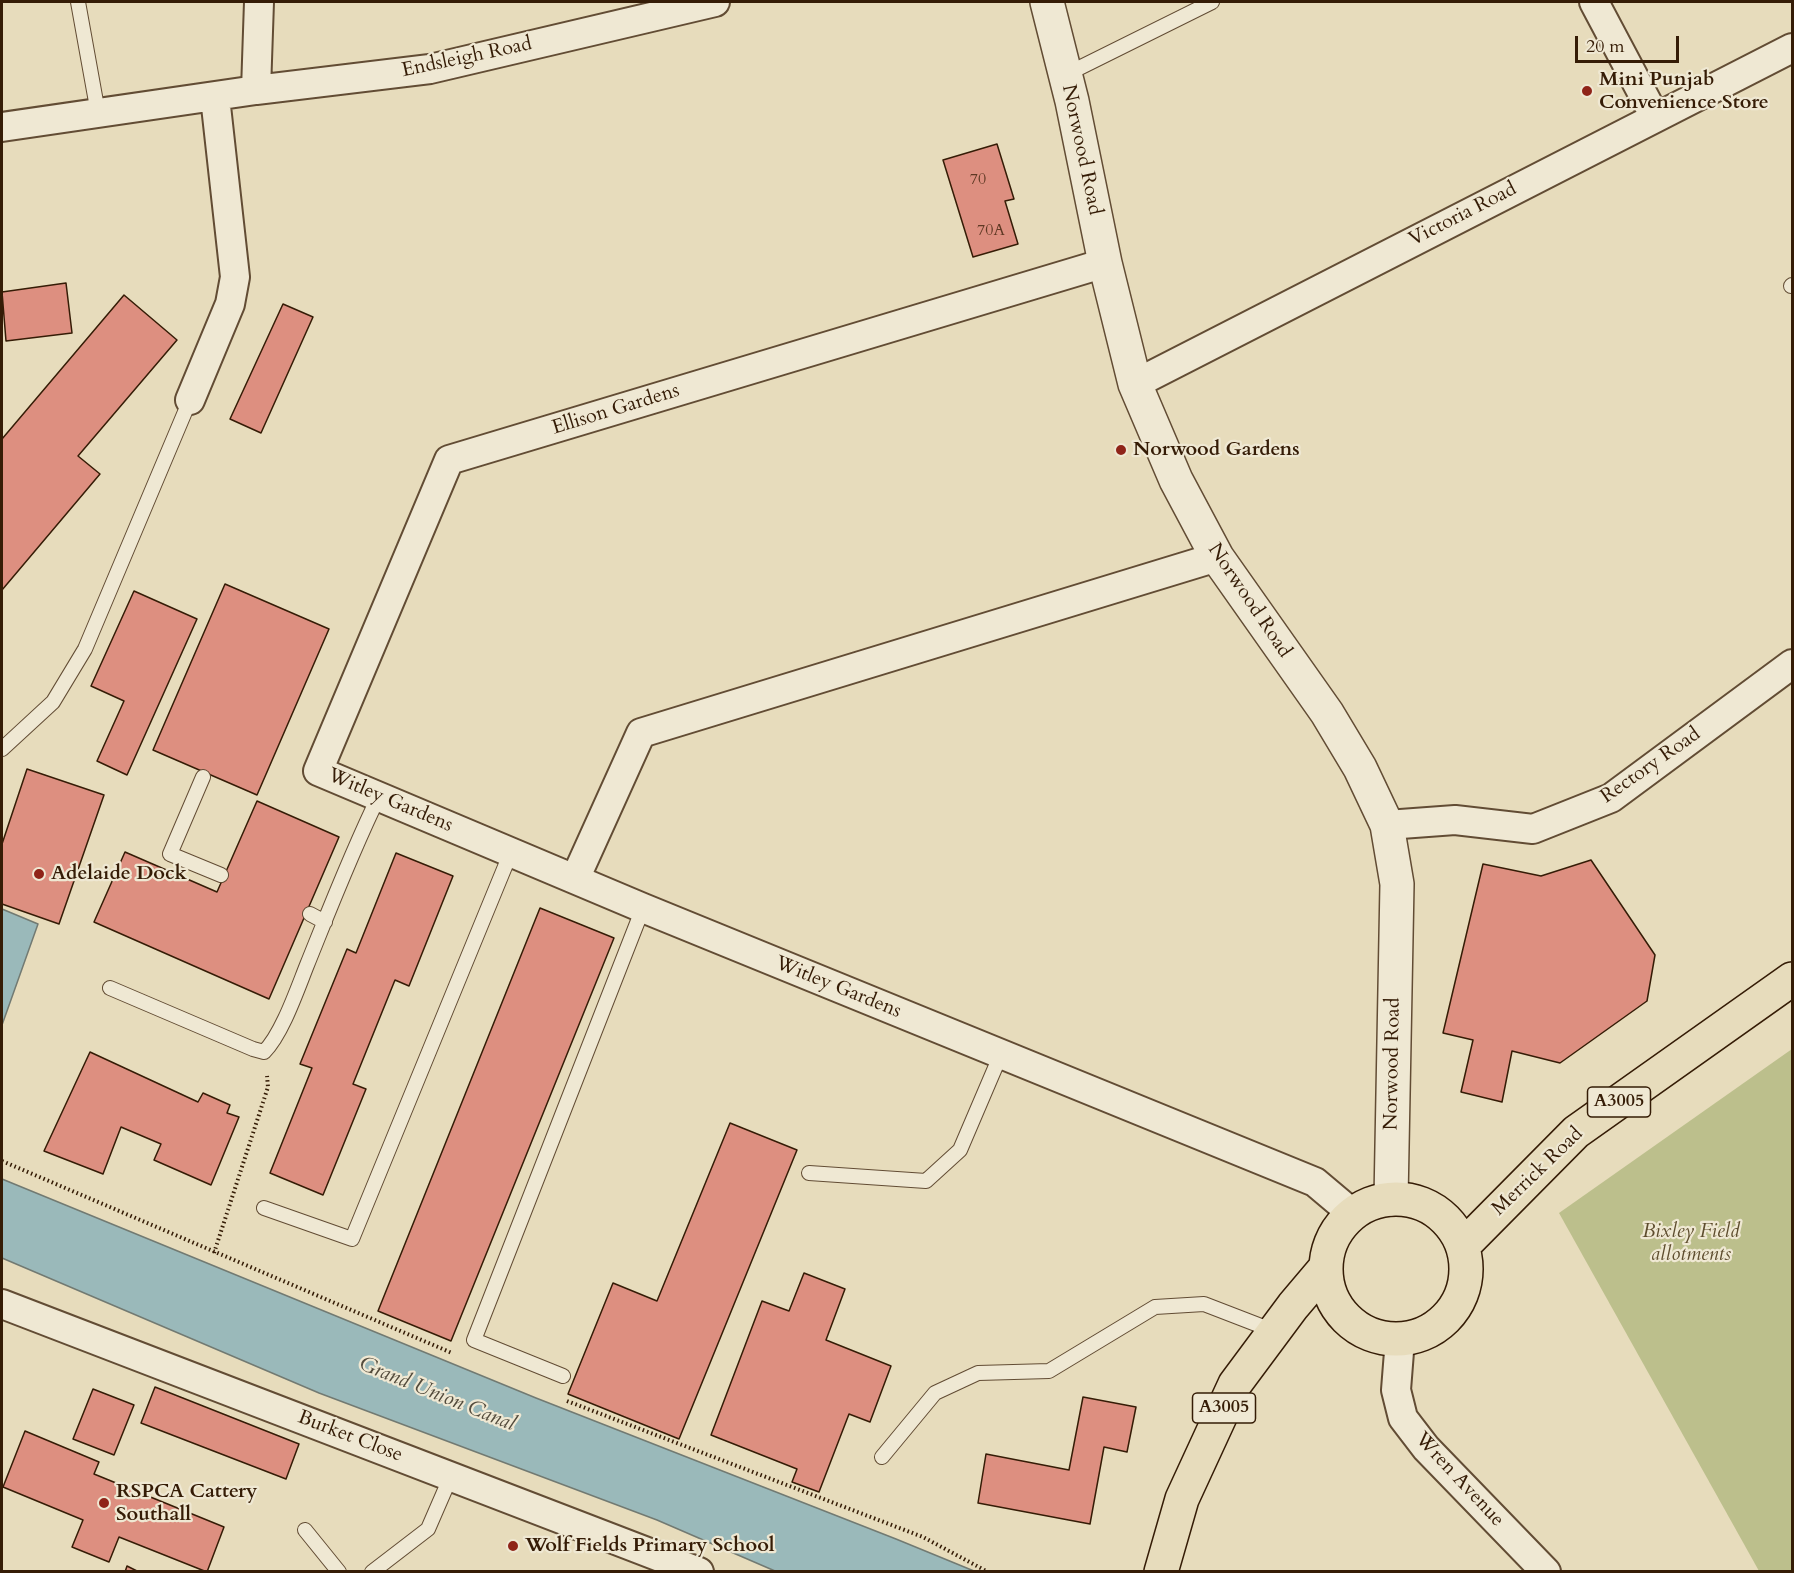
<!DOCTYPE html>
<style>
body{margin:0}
#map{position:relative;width:1794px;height:1573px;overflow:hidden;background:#e7dcbc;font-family:Cardo,serif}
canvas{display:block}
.frame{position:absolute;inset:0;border:3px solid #351c06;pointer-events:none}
.scale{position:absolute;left:1575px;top:36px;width:104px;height:27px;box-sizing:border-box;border:3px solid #351c06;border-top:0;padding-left:8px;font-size:18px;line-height:21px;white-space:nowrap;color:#351c06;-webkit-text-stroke:4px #efe8d3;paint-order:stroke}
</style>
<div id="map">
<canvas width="1794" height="1573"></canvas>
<div class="frame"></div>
<div class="scale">20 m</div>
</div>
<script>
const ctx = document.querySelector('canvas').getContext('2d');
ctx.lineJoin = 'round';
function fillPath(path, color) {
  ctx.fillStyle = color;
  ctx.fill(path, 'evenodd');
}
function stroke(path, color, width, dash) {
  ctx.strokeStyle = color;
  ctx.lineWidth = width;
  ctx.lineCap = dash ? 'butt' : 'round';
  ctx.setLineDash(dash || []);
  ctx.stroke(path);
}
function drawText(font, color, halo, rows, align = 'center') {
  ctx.font = font + ' Cardo,serif';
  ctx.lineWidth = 4.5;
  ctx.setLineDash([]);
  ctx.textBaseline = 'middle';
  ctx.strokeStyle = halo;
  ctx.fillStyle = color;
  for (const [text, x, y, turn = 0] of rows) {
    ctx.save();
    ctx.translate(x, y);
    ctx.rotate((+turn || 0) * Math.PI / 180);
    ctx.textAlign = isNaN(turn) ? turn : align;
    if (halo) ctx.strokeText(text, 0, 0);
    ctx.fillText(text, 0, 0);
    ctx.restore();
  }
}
fillPath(new Path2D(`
 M1792 1049V1571H1759L1559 1213Z`), '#bcbf8c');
const water = new Path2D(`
 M2 909 38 924 2 1025Z
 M2 1179 536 1398 896 1539 974 1571H775L657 1520 319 1393 2 1258Z`);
fillPath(water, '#9ab9ba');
stroke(water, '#727a72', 1.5);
const building = new Path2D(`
 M997 144 1014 199 1005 201 1018 244 973 257 943 160Z
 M66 283 72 333 6 341 2 292Z
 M124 295 177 340 78 456 100 474 2 590V439Z
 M283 304 313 317 261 433 230 419Z
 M225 584 329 629 257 795 153 750Z
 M134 591 197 619 127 775 97 761 124 701 91 686Z
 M27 769 104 795 59 924 2 904V844Z
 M257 801 339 837 269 999 94 922 125 852 217 892Z
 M396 853 453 876 409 986 395 980 353 1084 366 1089 323 1195 270 1173 312 1068 300 1064 347 949 356 953Z
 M1591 860 1655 955 1647 1001 1560 1063 1512 1051 1502 1102 1461 1092 1473 1040 1443 1033 1483 864 1541 876Z
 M540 908 614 938 451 1341 378 1311Z
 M90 1052 198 1102 203 1093 230 1105 227 1113 239 1117 211 1185 154 1160 161 1144 121 1127 103 1174 44 1151Z
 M730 1123 797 1150 679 1439 568 1394 613 1283 657 1301Z
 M804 1273 845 1289 826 1340 891 1366 870 1422 849 1414 819 1492 792 1482 797 1469 711 1435 762 1301 789 1311Z
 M155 1387 299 1444 286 1479 141 1423Z
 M93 1389 134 1405 114 1455 73 1439Z
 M1083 1397 1136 1407 1127 1452 1104 1447 1090 1524 978 1503 986 1454 1069 1470Z
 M25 1431 99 1462 94 1474 224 1527 207 1572 119 1537 109 1562 72 1547 83 1520 3 1487Z
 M127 1566 139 1572H125Z`);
fillPath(building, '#dd8f80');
stroke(building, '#351c06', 1.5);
const service = new Path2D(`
 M78 2 98 113
 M1065 75 1212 2
 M1791 286 1792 285
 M2 749 53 702 85 649 190 400
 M203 777 170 854 221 875
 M310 914 325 922
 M110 988 253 1049 264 1052C282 1034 297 990 307 965 330 908 352 851 379 796
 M809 1173 926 1181 960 1150 1001 1054
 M264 1208 352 1239 511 852
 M563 1376 474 1340 643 908
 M882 1457 935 1393 978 1373 1049 1371 1155 1307 1204 1304 1274 1331
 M305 1530 339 1572
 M372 1572 428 1529 451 1476`);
const minor = new Path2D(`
 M1594 2 1655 117
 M256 90 259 2
 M2 127 256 90 430 69 715 2
 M1105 263 449 460 318 771 643 908 1315 1182 1353 1214
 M1135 384 1792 48
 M190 400 230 304 235 277 215 97
 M1387 825 1455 820 1533 829 1611 798 1792 664
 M575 879 641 733 1217 557
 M2 1304 699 1572
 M1400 1339 1396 1390 1403 1418 1426 1448 1546 1572`);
const tertiary = new Path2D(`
 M1047 2 1072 101 1105 263 1135 384 1176 480 1217 557 1327 713 1360 768 1387 825 1397 884 1391 1199`);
const primary = new Path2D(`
 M1326 1269a70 70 0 1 1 140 0a70 70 0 1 1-140 0Z
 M1463 1246 1576 1132 1792 979
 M1161 1572 1182 1499 1235 1384 1293 1306 1326 1267`);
stroke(service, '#624c34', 16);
stroke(minor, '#624c34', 32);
stroke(tertiary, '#624c34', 36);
stroke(primary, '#351c06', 36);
stroke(new Path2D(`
 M2 1161 452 1353
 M214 1253 268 1087 267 1076
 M567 1401 923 1537 988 1572`), '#351c06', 4, [1.5, 3]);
stroke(service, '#efe8d3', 14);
stroke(minor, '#efe8d3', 28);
stroke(tertiary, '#efe8d3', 33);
stroke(primary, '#e7dcbc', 33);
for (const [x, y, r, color] of [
 [1587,91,6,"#8f2418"],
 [1121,450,6,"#8f2418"],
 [39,874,6,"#8f2418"],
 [104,1503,6,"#8f2418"],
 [513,1546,6,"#8f2418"]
]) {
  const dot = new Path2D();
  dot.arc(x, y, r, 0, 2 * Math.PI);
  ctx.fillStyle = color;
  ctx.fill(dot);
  stroke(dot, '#efe8d3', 2);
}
drawText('16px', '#5f3924', null, [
 ["70",978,180],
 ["70A",991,231]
]);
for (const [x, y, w] of [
 [1619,1102,63],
 [1224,1408,63]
]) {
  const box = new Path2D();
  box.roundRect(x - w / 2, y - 15, w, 30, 4.5);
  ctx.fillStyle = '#efe8d3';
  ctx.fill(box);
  stroke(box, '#351c06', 1.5);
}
drawText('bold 18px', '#351c06', null, [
 ["A3005",1619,1102],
 ["A3005",1224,1408]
]);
drawText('20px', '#351c06', '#efe8d3', [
 ["Endsleigh Road",467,58,-12],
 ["Norwood Road",1081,150,78],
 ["Victoria Road",1463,215,-27],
 ["Ellison Gardens",616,410,-17],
 ["Norwood Road",1249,601,56],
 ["Rectory Road",1651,766,-35],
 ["Witley Gardens",390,801,23],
 ["Witley Gardens",838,988,22],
 ["Norwood Road",1393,1064,-89],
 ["Merrick Road",1538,1172,-44],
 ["Burket Close",350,1437,21],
 ["Wren Avenue",1459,1480,47]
]);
drawText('bold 20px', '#351c06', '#efe8d3', [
 ["Mini Punjab",1599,80],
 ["Convenience Store",1599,103],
 ["Norwood Gardens",1133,450],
 ["Adelaide Dock",51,874],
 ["RSPCA Cattery",116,1492],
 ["Southall",116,1515],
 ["Wolf Fields Primary School",525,1546]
], 'left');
drawText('italic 20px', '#5e4d2e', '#efe8d3', [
 ["Bixley Field",1691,1232],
 ["allotments",1691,1255]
]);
drawText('italic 21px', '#534b3c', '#efe8d3', [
 ["Grand Union Canal",437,1395,22]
]);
</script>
